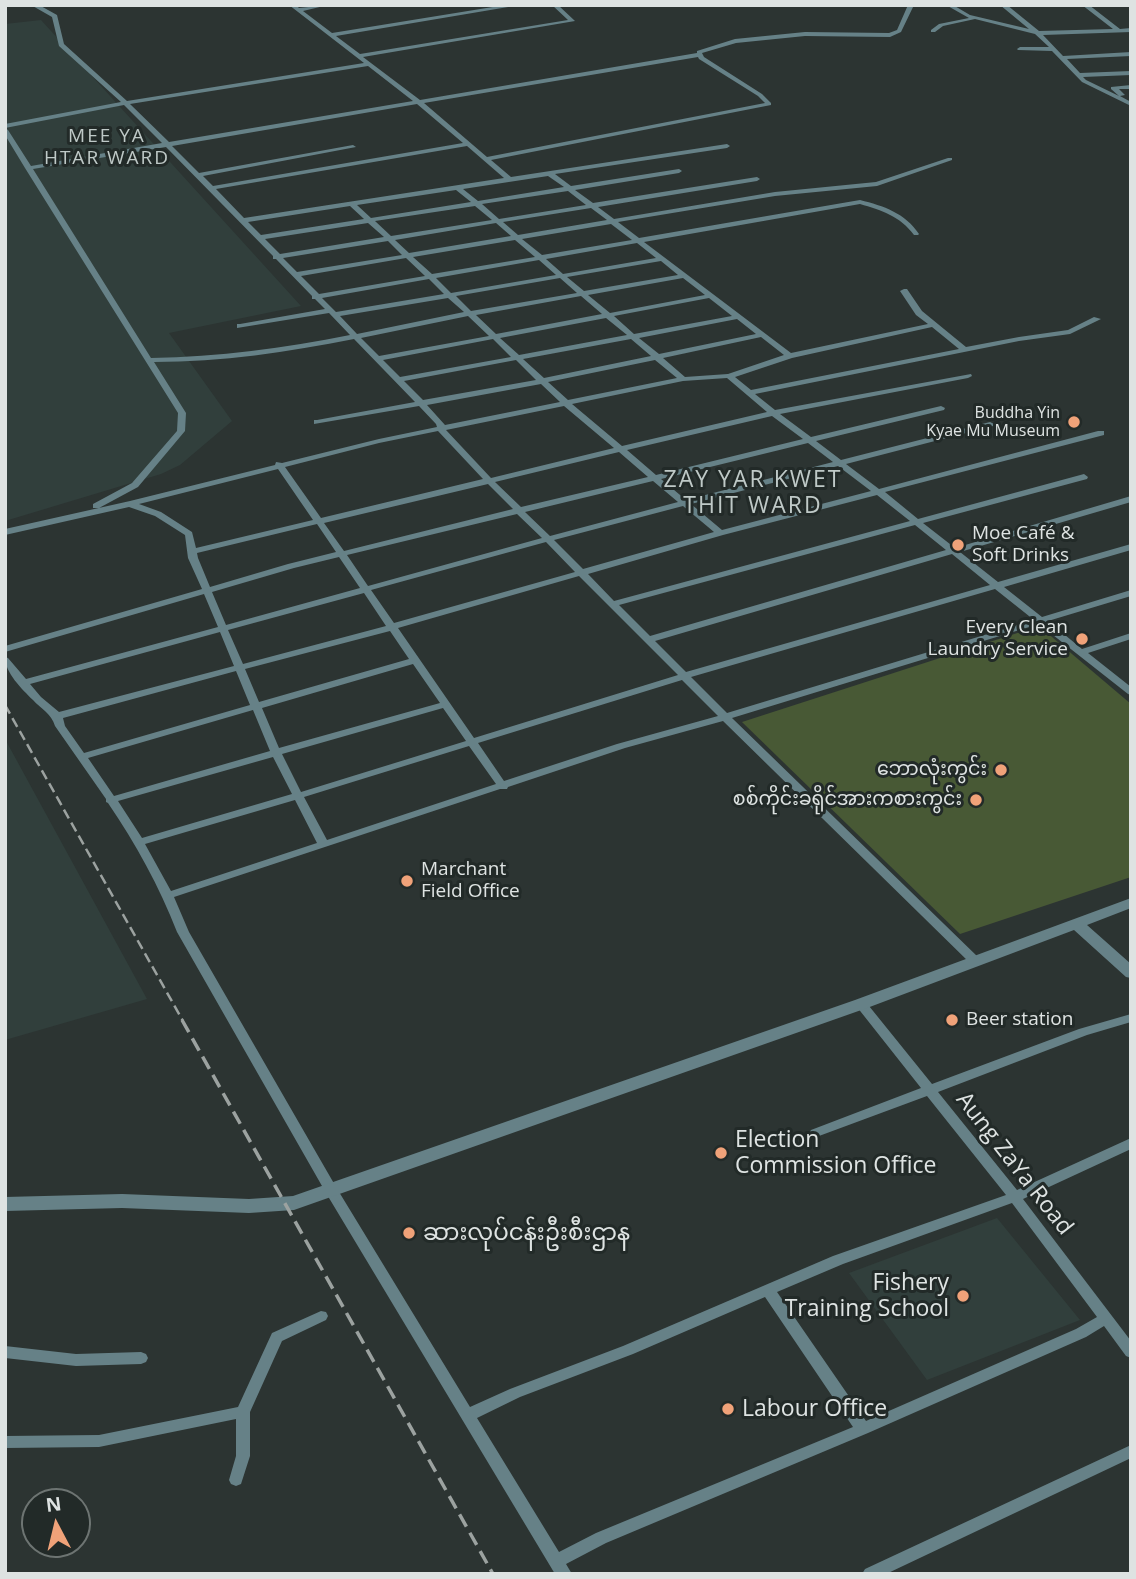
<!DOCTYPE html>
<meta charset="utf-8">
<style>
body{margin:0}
#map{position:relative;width:1136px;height:1579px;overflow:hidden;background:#2c3432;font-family:"Open Sans",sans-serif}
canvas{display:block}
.frame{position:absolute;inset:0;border:7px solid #dee3e2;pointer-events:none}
.north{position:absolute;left:21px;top:1488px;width:70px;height:70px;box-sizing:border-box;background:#222a28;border:2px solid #6d7472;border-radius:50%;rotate:353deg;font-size:19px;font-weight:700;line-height:28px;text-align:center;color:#dee3e2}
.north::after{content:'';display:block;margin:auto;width:24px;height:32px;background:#f0a279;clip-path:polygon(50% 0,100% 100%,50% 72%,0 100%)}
</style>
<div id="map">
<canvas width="1136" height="1579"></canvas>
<div class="frame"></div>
<div class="north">N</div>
</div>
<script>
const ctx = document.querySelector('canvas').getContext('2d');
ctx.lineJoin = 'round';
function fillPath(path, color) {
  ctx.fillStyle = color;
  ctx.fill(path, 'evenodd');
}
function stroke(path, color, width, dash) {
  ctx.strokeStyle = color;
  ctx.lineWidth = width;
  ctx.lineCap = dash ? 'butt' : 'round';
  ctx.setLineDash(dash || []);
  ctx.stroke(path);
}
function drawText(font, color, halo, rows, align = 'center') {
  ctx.font = font + ' "Open Sans","Noto Sans Myanmar",sans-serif';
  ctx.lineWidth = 6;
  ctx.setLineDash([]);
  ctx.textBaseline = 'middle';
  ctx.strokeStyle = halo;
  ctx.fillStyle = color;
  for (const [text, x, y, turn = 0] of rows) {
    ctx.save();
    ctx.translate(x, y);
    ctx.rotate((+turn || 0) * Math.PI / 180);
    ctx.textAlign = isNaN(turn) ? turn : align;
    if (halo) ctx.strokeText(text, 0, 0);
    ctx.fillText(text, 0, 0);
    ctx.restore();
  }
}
fillPath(new Path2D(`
 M41 20 301 306 169 333 232 421 180 465 161 474 5 521V24Z
 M5 739 147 999 5 1040Z
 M997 1218 1080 1320 927 1380 849 1273Z`), '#313f3c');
fillPath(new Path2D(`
 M1039 626 1131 704V877L960 934 742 722Z`), '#485935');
fillPath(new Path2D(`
 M31 5H39L57 15 64 44 127 101 364 63 289 5H296L299 8 328 5 303 11 332 33 505 5H520L336 36 360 54 568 20 552 5H558L575 21 363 57 420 100 697 53V51L735 39 805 32 889 33 897 30 908 5H914L901 32 890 37 805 36 736 43 702 53 704 57 762 94 771 103V105L491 160 511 177 727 144 730 146 727 148 555 174 571 186 679 169 682 171 679 173 575 190 593 203 757 177 760 179 757 181 598 207 614 219 775 192 876 182 948 158H952V160L877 186 775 196 618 222 639 238 860 200C884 206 905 213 919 234L918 235H914C900 216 881 210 860 204L644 242 791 353 928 324 916 315 900 291 904 289H907L922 311 966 347 1019 337 1068 330 1094 317 1101 319 1070 334 1019 341 755 394 775 410 971 374 972 376 968 378 780 414 811 437 941 406 945 408 944 410 816 441 841 460 990 422 994 424 993 426 846 464 879 489 1098 431H1104V435L885 492 918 519 1084 474 1088 477 1087 479 923 523 955 548 1131 496V502L960 552 998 582 1131 544V550L1004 587 1042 617 1131 590V596L1048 621 1082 649 1131 633V639L1088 653 1131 687V695L1128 694 1039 624 732 718 979 958 981 961 979 964H971L723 721 625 748 508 787 507 789H500L174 897 189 932 336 1187 470 1407 510 1389 623 1346 833 1256 1006 1195 927 1096 819 1136 815 1138 811 1136 809 1133 811 1130 921 1088 857 1007 855 1004 857 1001H865L932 1084 1079 1029 1131 1014V1022L1087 1035 938 1092 1017 1190 1131 1138V1149L1023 1199 1131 1341V1358L1126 1356 1104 1326 1086 1337 868 1433 606 1543 566 1564 572 1574H555L326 1193 177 932C159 886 136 844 108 803L106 802V799L55 726C51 713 41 709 33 700 22 689 5 673 5 657L8 658 26 679 218 627 204 594 5 652V646L202 589 188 558 185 535 155 516 129 507 5 535V529L130 501 275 465 276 462 282 463 379 439 437 427 436 424 419 406 314 424V420H317L415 402 354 339C288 352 222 362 154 362L186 413 185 431 138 487 99 508H93V504L132 483 177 431 178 413 25 168 5 135V128L8 130 31 166 162 143 124 105 5 128V124L121 102 59 46 52 17ZM698 57 699 59 758 96 765 103 487 157 424 103ZM368 66 413 101 169 142 130 104ZM417 104 463 143 213 186 203 176 356 147 353 145 199 173 172 146ZM467 146 504 178 244 218 216 189ZM166 147 273 256V259H276L312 296V299H315L325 309 240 324H237V328L329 313 350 335C284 348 219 357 151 358L33 169ZM548 176 564 187 478 201 463 189ZM456 190 471 202 371 218 357 205ZM568 191 586 205 499 219 482 204ZM350 206 364 219 261 235 248 222ZM475 206 492 220 391 236 375 221ZM591 208 607 220 518 235 503 222ZM368 223 384 237 280 254 265 239ZM496 223 511 236 409 253 395 240ZM611 224 632 240 542 255 522 239ZM515 240 535 257 432 274 413 257ZM388 241 402 255 297 272 283 258ZM637 243 656 258 563 274 546 259ZM406 258 425 276 319 294 301 276ZM539 260 556 275 451 293 436 278ZM661 261 678 275 584 291 567 277ZM560 278 577 293 471 311 456 296ZM683 278 705 295 610 313 588 295ZM429 279 444 294 336 312 322 298ZM581 296 602 314 496 334 476 315ZM448 298 464 312 357 334 340 316ZM709 298 732 316 634 334 614 316ZM468 316 489 336 379 356 361 338ZM606 318 627 335 519 355 500 338ZM737 319 756 334 659 354 639 338ZM932 327 959 349 751 390 735 377 792 358ZM761 337 784 355 728 374 685 377 663 358ZM493 339 511 357 400 377 383 360ZM631 339 651 356 544 378 523 359ZM516 360 536 380 423 400 404 381ZM655 360 677 378 568 400 548 382ZM727 378 767 412 622 446 572 404 683 381ZM541 384 560 402 445 425 427 405ZM564 406 614 448 491 478 446 430ZM772 416 803 439 656 475 627 450ZM438 431 483 479 321 518 285 467 379 443ZM808 443 833 462 686 500 661 479ZM619 452 648 477 521 507 495 482ZM838 466 871 491 722 530 691 504ZM278 469 313 520 196 548 192 532 161 512 139 504ZM653 481 678 502 550 536 525 512ZM488 484 513 509 344 551 324 523ZM877 495 910 521 614 601 588 574 723 535ZM683 506 714 532 583 569 554 540ZM517 514 542 538 368 586 347 555ZM317 524 336 552 288 564 210 587 198 558 197 553ZM915 525 946 550 650 636 619 605ZM546 542 575 572 394 623 371 590ZM952 554 990 585 686 672 655 641ZM339 557 360 588 226 625 212 592 294 568ZM579 576 678 675 474 738 398 628ZM995 589 1034 620 727 713 691 677ZM364 593 386 626 243 664 228 630ZM390 631 409 659 259 702 245 669ZM220 632 234 666 59 712 41 697 30 684ZM413 664 440 703 279 748 262 708ZM236 671 250 705 84 753 65 726 63 718ZM682 680 718 716 617 744 504 781 478 743ZM443 708 466 741 301 792 282 754ZM253 710 270 751 114 796 88 758ZM469 746 496 784 327 840 304 797ZM273 757 292 794 142 838 118 801ZM295 800 317 843 171 891 145 844ZM1012 1203 1097 1317 1076 1329 866 1421 777 1292 843 1264ZM765 1297 853 1427 596 1533 559 1552 477 1418 520 1397 633 1354Z
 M946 5H953L970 15 1029 29 1000 5H1007L1039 31 1113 29 1082 5H1089L1120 29 1131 28V32L1043 35 1063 56 1131 52V56L1067 59 1080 73 1131 71V75L1083 77 1086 80 1119 96 1111 89V87L1131 85V89H1119L1125 95 1120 96 1131 102V106L1082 82 1052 51 1018 50 1017 49 1020 47H1049L1035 34 975 19 943 26 935 32H931V30L939 24 969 18Z
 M321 1311 326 1312 328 1316 326 1320 282 1341 250 1412V1456L241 1484 236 1486 231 1484 229 1480 236 1456V1419L99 1447 5 1448V1436L99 1435 238 1407 272 1333Z
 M5 1346 76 1354 141 1352 146 1354 148 1358 146 1362 141 1364 76 1366 5 1358Z
 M1131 1445V1458L886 1574H862L865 1569Z`), '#668187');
fillPath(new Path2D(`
 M1131 898V908L1087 925 1131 964V978L1126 977 1074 930 867 1008 294 1210 249 1213 122 1208 5 1211V1197L122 1194 249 1199 293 1196 855 1000Z`), '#668187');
stroke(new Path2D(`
 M5 705 183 1021`), '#9ca2a0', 2.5, [10, 5]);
stroke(new Path2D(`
 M182 1020 493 1574`), '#9ca2a0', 3.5, [14, 7]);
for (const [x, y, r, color] of [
 [1074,422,7,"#f0a279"],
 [958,545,7,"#f0a279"],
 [1082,639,7,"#f0a279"],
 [1001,770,7,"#f0a279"],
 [976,800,7,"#f0a279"],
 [407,881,7,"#f0a279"],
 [952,1020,7,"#f0a279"],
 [721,1153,7,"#f0a279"],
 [409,1233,7,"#f0a279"],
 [963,1296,7,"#f0a279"],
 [728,1409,7,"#f0a279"]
]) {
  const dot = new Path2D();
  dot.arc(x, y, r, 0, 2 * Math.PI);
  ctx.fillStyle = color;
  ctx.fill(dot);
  stroke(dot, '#222a28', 2.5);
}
drawText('16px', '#dee3e2', '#222a28', [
 ["Buddha Yin",1060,413],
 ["Kyae Mu Museum",1060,431]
], 'right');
ctx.letterSpacing = '2px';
drawText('19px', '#bfc9c7', '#222a28', [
 ["MEE YA",107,137],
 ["HTAR WARD",107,159]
]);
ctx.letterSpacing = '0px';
drawText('19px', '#dee3e2', '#222a28', [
 ["Moe Café &",972,534],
 ["Soft Drinks",972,556],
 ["Every Clean",1068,628,"right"],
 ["Laundry Service",1068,650,"right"],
 ["ဘောလုံးကွင်း",987,770,"right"],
 ["စစ်ကိုင်းခရိုင်အားကစားကွင်း",962,800,"right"],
 ["Marchant",421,870],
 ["Field Office",421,892],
 ["Beer station",966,1020]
], 'left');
ctx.letterSpacing = '2px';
drawText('23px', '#bfc9c7', '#222a28', [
 ["ZAY YAR KWET",753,480],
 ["THIT WARD",753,506]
]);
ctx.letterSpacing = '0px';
drawText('23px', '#dee3e2', '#222a28', [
 ["Election",735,1140],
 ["Commission Office",735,1166],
 ["ဆားလုပ်ငန်းဦးစီးဌာန",423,1233],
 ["Fishery",949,1283,"right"],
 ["Training School",949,1309,"right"],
 ["Labour Office",742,1409]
], 'left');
drawText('23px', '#dee3e2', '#222a28', [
 ["Aung ZaYa Road",1014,1164,52]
]);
</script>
